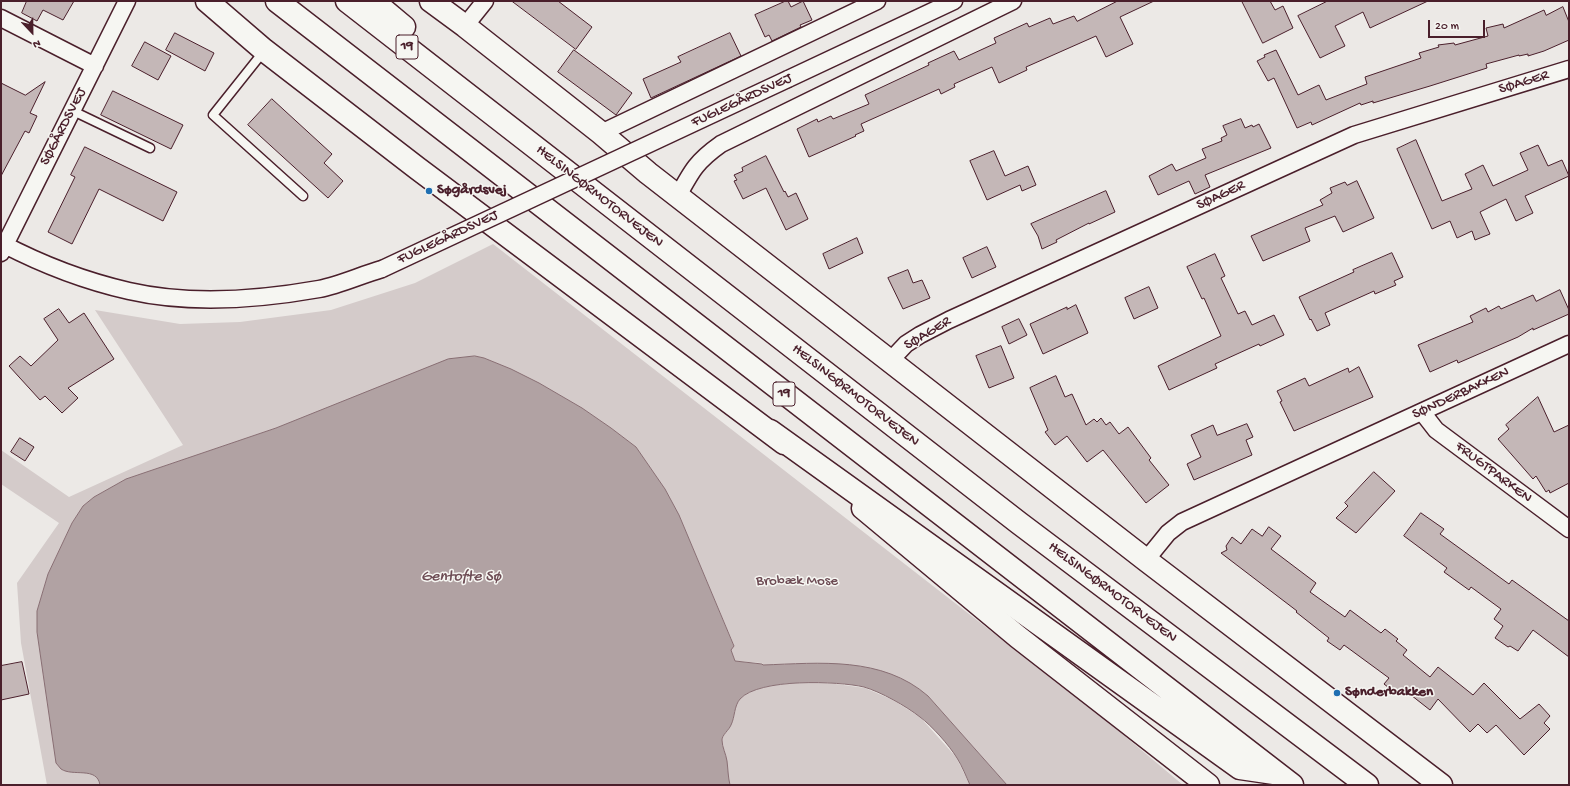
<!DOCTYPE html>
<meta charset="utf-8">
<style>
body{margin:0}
#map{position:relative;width:1570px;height:786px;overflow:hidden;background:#ece9e6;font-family:"Gochi Hand",sans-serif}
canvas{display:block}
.frame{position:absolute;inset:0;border:2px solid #4a1f2b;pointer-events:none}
.north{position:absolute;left:12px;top:12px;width:40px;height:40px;-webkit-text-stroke:3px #f6f6f2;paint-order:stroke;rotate:158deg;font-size:11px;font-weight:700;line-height:16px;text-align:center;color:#4a1f2b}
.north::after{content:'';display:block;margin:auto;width:14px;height:18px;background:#4a1f2b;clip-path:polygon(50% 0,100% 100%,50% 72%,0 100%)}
.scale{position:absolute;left:1428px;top:20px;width:57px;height:18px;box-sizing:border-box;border:2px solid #4a1f2b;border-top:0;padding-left:5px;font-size:12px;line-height:14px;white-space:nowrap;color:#4a1f2b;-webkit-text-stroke:3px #f6f6f2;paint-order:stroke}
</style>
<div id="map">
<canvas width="1570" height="786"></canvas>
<div class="frame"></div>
<div class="north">N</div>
<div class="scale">20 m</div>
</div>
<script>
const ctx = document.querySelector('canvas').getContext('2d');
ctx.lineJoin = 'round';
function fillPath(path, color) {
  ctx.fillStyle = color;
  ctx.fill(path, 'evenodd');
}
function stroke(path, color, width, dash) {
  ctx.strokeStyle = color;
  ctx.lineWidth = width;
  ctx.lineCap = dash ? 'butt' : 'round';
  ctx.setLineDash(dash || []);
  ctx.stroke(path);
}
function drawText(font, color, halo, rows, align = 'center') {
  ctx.font = font + ' "Gochi Hand",sans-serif';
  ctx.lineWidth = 3;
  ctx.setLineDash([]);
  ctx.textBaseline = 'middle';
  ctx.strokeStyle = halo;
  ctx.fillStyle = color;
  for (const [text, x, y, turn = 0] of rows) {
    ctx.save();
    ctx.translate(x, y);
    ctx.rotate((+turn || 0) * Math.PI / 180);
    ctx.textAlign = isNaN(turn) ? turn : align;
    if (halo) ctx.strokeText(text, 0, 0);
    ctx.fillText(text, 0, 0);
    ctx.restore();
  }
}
fillPath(new Path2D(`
 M493 244 1108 722 1183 785H1007L928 696C883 657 819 663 763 665L762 663 735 661 731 650 734 645 679 515 665 489 636 447 611 428 582 408 539 383 511 369 484 358 475 356 345 401 276 428 126 479 94 497 83 506 72 523 48 574 37 611V632L57 763C60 766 64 769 68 770 79 775 98 768 100 785H47L21 643 17 583 59 523 1 484V450L69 497 183 445 95 310 180 324 240 322 331 310 415 283Z
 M821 682 865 688 893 700 920 717 956 757 970 785H730L722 741C723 734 730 729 732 722 735 715 735 705 740 699 755 683 800 683 821 682Z`), '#d4cbca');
const water = new Path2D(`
 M475 356 484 358 511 369 539 383 582 408 611 428 636 447 665 489 679 515 734 646 731 650 735 661 762 664 763 665C820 663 882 656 928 696L1007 785H970C966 776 962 766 957 758 949 745 932 726 920 717 906 706 881 692 864 687 838 681 759 678 740 699 734 706 735 717 731 725 729 730 722 735 722 740 722 747 726 754 727 761 728 769 728 777 730 785H100C97 766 73 777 61 769 59 767 58 765 56 763L37 632V611L48 574 72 523 83 506 94 497 126 479 276 428 448 359Z`);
fillPath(water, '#b1a2a3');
stroke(water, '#886e73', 1);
const building = new Path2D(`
 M27 1H74L63 20 43 10 37 21 22 13Z
 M512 1H558L592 27 576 49Z
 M786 1H788L791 7 803 1 812 20 800 25 801 27 772 41 769 35 765 37 755 15Z
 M1118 1H1154L1120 17 1133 44 1106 57 1096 36 1026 67 1027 70 999 83 992 67 954 84 955 87 941 94 939 89 861 124 864 131 855 135 856 136 809 157 797 129 817 119 818 122 831 116 833 119 869 104 865 95 929 65 928 63 954 51 959 60 996 43 994 38 1027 23 1029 27 1050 18 1053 24 1074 16 1077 21Z
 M1242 1H1270L1275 10 1283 6 1293 28 1263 43Z
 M1328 1H1428L1370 28 1363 12 1335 26 1345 46 1320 58 1298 16Z
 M1563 7 1569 22V40L1544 51 1528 56V54L1519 56V55L1486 64 1487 68 1430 86 1373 103V101L1361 105 1360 103 1312 125 1311 122 1297 128 1274 78 1268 81 1257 61 1265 57 1264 55 1276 50 1298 95 1319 85 1326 100 1367 84 1365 77 1421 58 1419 53 1439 47 1438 45 1454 43 1455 45 1488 36 1486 28 1503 24 1504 28 1544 10 1546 15Z
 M175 33 214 53 205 71 166 50Z
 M730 33 741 56 651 98 643 79 681 62 678 57Z
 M145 42 171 56 158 80 132 66Z
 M574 50 632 93 616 115 558 72Z
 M45 82 30 113 37 116 29 133 25 131 1 176V83L25 95Z
 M113 91 183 125 171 149 101 115Z
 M272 99 332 154 324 163 343 181 328 198 248 125Z
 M1241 119 1245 128 1252 125 1253 127 1259 124 1271 148 1205 175 1210 187 1195 194 1189 181 1158 195 1149 176 1172 164 1176 171 1206 158 1202 149 1222 141 1221 138 1227 135 1223 126Z
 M1416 140 1442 201 1472 189 1465 174 1483 165 1493 186 1528 170 1520 153 1538 145 1548 166 1562 160 1569 176 1525 196 1533 213 1516 221 1506 199 1480 212 1490 234 1475 240 1472 231 1457 238 1450 221 1432 229 1397 149Z
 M85 147 177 192 163 221 99 189 72 244 48 232 75 177 71 175Z
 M994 151 1005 176 1028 166 1036 185 1022 191 1020 185 987 200 970 161Z
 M766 156 784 192 785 191 788 197 796 193 808 219 786 230 766 188 743 199 734 181 737 180 734 175 743 171 742 168Z
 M1357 181 1374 218 1343 232 1335 216 1305 228 1310 241 1263 261 1251 236 1323 205 1320 200 1332 193 1330 188 1345 182 1347 185Z
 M1106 191 1115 212 1089 224V223L1056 240 1057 242 1042 249 1038 236 1031 224Z
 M857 238 863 253 829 269 823 254Z
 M987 247 996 267 972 278 963 258Z
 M1392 253 1403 277 1394 281 1396 285 1375 294 1374 291 1325 313 1330 325 1317 331 1311 319 1310 320 1299 297 1354 272 1353 270Z
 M1215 254 1225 276 1221 278 1238 314 1245 311 1252 325 1274 315 1284 335 1260 346 1259 344 1215 364 1217 368 1169 390 1158 366 1221 336 1204 298 1202 299 1187 267Z
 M908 270 913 283 922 280 930 298 903 309 888 278Z
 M1149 287 1158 308 1134 319 1125 298Z
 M1560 290 1569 310V314L1533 330V328L1518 337 1458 363 1457 360 1430 372 1418 345 1473 322 1470 316 1486 308 1488 312 1499 306 1501 309 1533 295 1536 301Z
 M1076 305 1088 333 1043 354 1030 324 1067 307V309Z
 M59 309 69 323 84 313 114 359 68 388 78 398 62 413 45 396 40 400 9 366 20 356 31 366 58 340 44 319Z
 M1019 319 1027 335 1009 344 1002 327Z
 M1001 346 1014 378 989 388 976 356Z
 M1359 367 1373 397 1294 431 1280 402 1282 401 1277 391 1305 378 1309 386 1348 368 1349 372Z
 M1056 376 1065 397 1072 394 1086 425 1094 419 1097 422 1101 418 1106 425 1110 422 1119 434 1128 427 1151 458 1149 460 1169 485 1146 503 1103 450 1087 462 1067 436 1055 445 1045 432 1048 430 1030 388Z
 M1538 397 1554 432 1569 425V483L1550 493 1549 490 1546 492 1536 476 1533 479 1498 439 1509 429 1506 425Z
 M1247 424 1253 437 1246 440 1252 455 1194 480 1187 464 1201 457 1191 435 1213 425 1217 435Z
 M20 438 34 447 25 461 11 452Z
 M1374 472 1395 491 1356 533 1336 518 1348 506 1345 503Z
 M1421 513 1444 529 1440 534 1509 584 1512 580 1569 621V657L1533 630 1518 651 1510 646 1508 647 1495 638 1503 626 1494 619 1501 609 1471 587 1469 590 1444 572 1447 568 1404 536Z
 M1269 527 1281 536 1271 549 1316 583 1310 592 1345 617 1350 610 1381 633 1385 629 1398 639 1396 641 1407 650 1403 655 1430 677 1438 667 1473 695 1484 683 1520 719 1539 704 1550 716 1544 723 1550 729 1524 755 1496 725 1487 733 1478 724 1470 732 1438 699 1430 710 1402 688 1397 694 1384 684 1389 678 1344 645 1340 650 1327 641 1329 638 1296 612 1297 611 1221 553 1227 550 1226 546 1232 537 1241 544 1252 529 1262 536Z
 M22 662 29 694 1 700V666Z`);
fillPath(building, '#c4b7b7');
stroke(building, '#4a1f2b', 1);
const lane = new Path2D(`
 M264 51 213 115 303 196
 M73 111 150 148`);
const street = new Path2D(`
 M1 18 95 66
 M465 26 485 1
 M788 79 954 1
 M601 133 877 1
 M678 196C692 170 697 161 721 144L1013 1
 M1 243C41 264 85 281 129 291 190 305 257 300 319 289 340 285 361 275 382 269
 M1 253 127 1
 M890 361 906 344 920 335 949 320 1354 135 1569 69
 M1422 412 1436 430 1569 529
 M1146 560 1168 533 1182 522 1569 344`);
const secondary = new Path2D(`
 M207 1 264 50 417 168 784 443
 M431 1 465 26 601 133 648 173 890 361 1146 560 1441 785
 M863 508 1018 637 1208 785`);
const highway = new Path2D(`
 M277 1 1292 785
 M347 1 1019 523 1367 785
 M373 1 404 27
 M770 431 1240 768 1274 773`);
stroke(lane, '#4a1f2b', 11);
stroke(street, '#4a1f2b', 19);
stroke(secondary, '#4a1f2b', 25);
stroke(highway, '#4a1f2b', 25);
stroke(lane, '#f6f6f2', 8);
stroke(street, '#f6f6f2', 16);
stroke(secondary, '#f6f6f2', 22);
stroke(highway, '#f6f6f2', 22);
const streetBridge = new Path2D(`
 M382 269 788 79`);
stroke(streetBridge, '#4a1f2b', 19, []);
stroke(streetBridge, '#f6f6f2', 16);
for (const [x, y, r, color] of [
 [429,191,4,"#1f6fb2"],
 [1337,693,4,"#1f6fb2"]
]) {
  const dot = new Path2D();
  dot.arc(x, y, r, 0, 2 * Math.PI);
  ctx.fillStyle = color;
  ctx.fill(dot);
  stroke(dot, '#f6f6f2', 1.5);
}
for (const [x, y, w] of [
 [407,47,22],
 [784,394,22]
]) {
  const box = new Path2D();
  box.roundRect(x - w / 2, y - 12, w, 24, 3);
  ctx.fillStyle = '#f6f6f2';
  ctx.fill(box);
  stroke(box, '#4a1f2b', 1);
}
drawText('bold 14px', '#4a1f2b', null, [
 ["19",407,47],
 ["19",784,394]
]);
drawText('15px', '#4a1f2b', '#f6f6f2', [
 ["SØAGER",1524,83,-17],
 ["FUGLEGÅRDSVEJ",742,101,-25],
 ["SØGÅRDSVEJ",64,127,-63],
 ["SØAGER",1221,196,-25],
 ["HELSINGØRMOTORVEJEN",599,197,38],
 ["FUGLEGÅRDSVEJ",448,238,-25],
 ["SØAGER",928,334,-31],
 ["SØNDERBAKKEN",1461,394,-25],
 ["HELSINGØRMOTORVEJEN",855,396,38],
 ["FRUGTPARKEN",1493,473,37],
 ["HELSINGØRMOTORVEJEN",1112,593,37]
]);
drawText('bold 15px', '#4a1f2b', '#f6f6f2', [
 ["Søgårdsvej",437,191],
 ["Sønderbakken",1345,693]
], 'left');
drawText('15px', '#6c4a53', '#f6f6f2', [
 ["Brobæk Mose",797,582]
]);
drawText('italic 16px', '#6e4d55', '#f6f6f2', [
 ["Gentofte Sø",461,578]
]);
</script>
